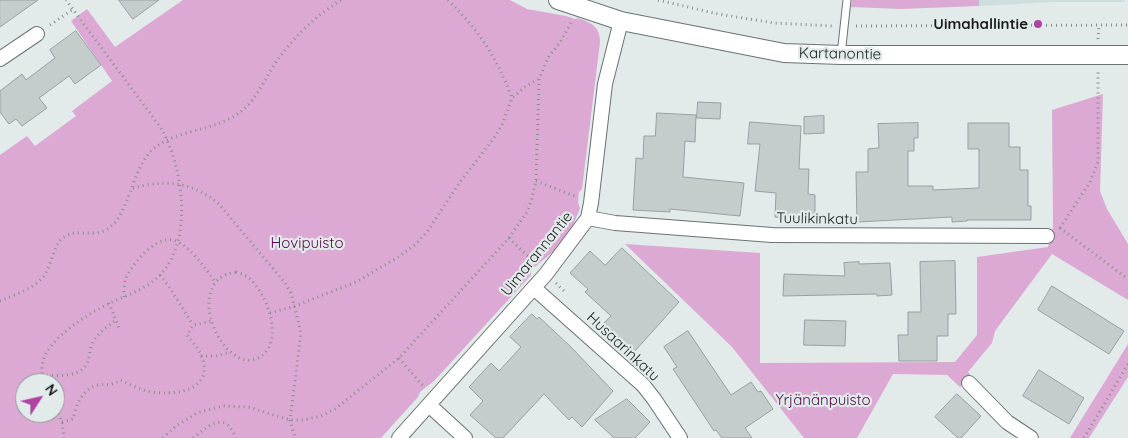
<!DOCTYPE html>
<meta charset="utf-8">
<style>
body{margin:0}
#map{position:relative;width:1128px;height:438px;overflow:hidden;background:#e2eaea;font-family:Quicksand,sans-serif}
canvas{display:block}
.north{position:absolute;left:15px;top:373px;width:50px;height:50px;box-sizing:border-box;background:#e2eaea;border:1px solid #919797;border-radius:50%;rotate:55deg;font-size:14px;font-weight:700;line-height:20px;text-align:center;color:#181b1b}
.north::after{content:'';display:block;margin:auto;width:18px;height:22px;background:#ae43a4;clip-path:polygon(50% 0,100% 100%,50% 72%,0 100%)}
</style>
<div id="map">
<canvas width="1128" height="438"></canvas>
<div class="north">N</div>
</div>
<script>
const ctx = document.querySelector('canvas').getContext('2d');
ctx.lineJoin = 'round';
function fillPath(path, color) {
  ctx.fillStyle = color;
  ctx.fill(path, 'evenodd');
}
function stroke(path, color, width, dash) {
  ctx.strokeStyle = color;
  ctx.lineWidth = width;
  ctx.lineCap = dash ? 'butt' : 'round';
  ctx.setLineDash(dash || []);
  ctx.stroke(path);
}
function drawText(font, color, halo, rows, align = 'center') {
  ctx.font = font + ' Quicksand,sans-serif';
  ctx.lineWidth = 4.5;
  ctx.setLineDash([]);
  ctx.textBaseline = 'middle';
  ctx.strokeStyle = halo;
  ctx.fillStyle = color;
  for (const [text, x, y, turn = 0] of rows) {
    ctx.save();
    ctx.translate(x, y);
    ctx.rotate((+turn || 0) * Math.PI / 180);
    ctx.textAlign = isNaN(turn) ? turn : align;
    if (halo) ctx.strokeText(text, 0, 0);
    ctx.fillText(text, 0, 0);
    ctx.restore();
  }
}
fillPath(new Path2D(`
 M979 0H1125V2H1053L979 6Z`), '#cddede');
fillPath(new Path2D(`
 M183 0H510L527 9 566 16 575 19 578 18C592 23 600 27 600 42L582 189 579 192 578 202 580 208 574 223 566 237 555 250 531 270V275L434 381 420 392 418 397 381 438H0V155L27 136 35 146 76 116 72 111 112 81 71 21 87 9 115 47ZM25 383H55V413H25Z
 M852 0H979V6L901 9 851 7Z
 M1103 94 1100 191 1107 209 1128 244V300L1052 254 995 331 992 343 968 372 971 376 960 387 947 375 893 374 857 438H804L732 347 625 244 760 253V363L955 362 977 335V257L1048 247 1053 227 1052 110Z
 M1128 344V377L1089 438H1070Z`), '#dca9d4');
const building = new Path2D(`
 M0 0H38L0 27Z
 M119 0H159L133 19Z
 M76 31 101 65 75 84 69 76 39 98 47 108 22 126 16 119 9 124 0 112V91L22 74 26 80 55 58 50 50Z
 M698 102 721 103 720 119 697 118Z
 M657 113 696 115 695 142 685 141 683 177 744 183 740 216 670 209V212L633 210 636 158 643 159 644 136H655Z
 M824 116V133L804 134V117Z
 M750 122 801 126 799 169H809L808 194 815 195V220L775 217 776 193 755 191 760 144H748Z
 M918 123V138H914V151H908V186H933V190L979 188V149H968V123H1009V147H1020V170H1028V206H1031V220H967V221L952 222V217L857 222 856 172H868V149L879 148 878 124Z
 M622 248 679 302 634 352 604 323 611 316 585 292 588 289 570 273 590 251 605 265Z
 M955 261 956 314H948V336H937V361H899L898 335H908V312H921L920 262Z
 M859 262V264L890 263 892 295 877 296V294L783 296 784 274 845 276 844 263Z
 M1052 286 1124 331 1109 354 1038 310Z
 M532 314 537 319 539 317 571 347 613 391 582 427 572 417 569 420 544 394 503 438H496L470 415 483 401 469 387 491 363 499 371 521 347 510 337Z
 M805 320 846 321 845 346 804 345Z
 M688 331 731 395 751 382 758 392 761 391 773 409 745 428 752 438H722L716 430 714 431 673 369 677 367 664 347Z
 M1039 370 1084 398 1069 424 1023 396Z
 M957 394 981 416 961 438H958L935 417Z
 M627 399 650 422 635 438H614L595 420Z`);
fillPath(building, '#c4cccc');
stroke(building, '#989fa0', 1);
const service = new Path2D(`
 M841 55 847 0`);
const minor = new Path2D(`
 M0 59 37 34
 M588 218 615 223 772 235 1047 236
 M534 288 643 385 654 399 680 438
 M969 383 1007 422 1031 438
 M429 405 465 438
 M399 438 546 274 588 218 591 203 605 84 621 21`);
const tertiary = new Path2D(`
 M558 0 621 21 784 53 841 55H1128`);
stroke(service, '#6b7272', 9);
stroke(minor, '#6b7272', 16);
stroke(tertiary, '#6b7272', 20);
stroke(new Path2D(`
 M448 0C480 32 496 56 512 98
 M658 0 718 14 774 23 833 26
 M50 25 72 10
 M856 26 1128 25
 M1098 39 1099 25
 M536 181 577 197
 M133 188C165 179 193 182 219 204L285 283 291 293 301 333 290 420 295 438
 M1060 228 1090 182 1098 162V72
 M1060 228 1128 279
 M509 238 535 263
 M236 272C241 274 246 275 250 279 267 294 285 341 260 357 224 379 179 280 236 272Z
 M160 275 170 288 193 325
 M556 283 566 293
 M124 297C124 292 124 286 125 281 129 267 155 236 172 240 187 242 207 270 215 282
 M0 301C14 295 33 289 43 277 52 266 53 244 64 237 81 225 102 246 120 215 132 195 137 159 157 146 185 127 225 131 249 104 260 91 267 76 276 62 293 38 316 15 341 0
 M109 303 119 328
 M270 313 295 306 356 282 400 256 416 244 427 232 460 182 494 138 502 125 512 98 525 87 538 79
 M201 356H216L230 352
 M399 358 421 384 425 387
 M42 375C56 376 83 378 88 361 90 355 90 348 93 342 98 333 108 326 116 320
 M45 383C42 376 41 369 43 361 49 338 89 313 110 303 127 295 147 289 160 275 194 239 183 167 161 128L66 0
 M55 404 62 422 64 438
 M62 422 73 419C76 405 82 389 98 385 108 383 110 387 120 380 130 384 141 391 152 392 199 398 223 374 187 335L193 325 212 321
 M163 438 176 426 197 413 223 406 248 407 290 420H303L321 416 335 409 399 358 509 238 527 212 531 202 536 181 539 79 549 56 559 44 571 23
 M193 438C210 425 224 410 236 438
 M1084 438 1128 364`), '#888e8e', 3, [1, 4]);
stroke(service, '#fff', 7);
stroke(minor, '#fff', 14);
stroke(tertiary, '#fff', 18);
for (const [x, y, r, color] of [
 [1038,24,5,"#ae43a4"]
]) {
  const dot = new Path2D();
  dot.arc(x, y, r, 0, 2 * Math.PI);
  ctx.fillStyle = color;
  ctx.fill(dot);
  stroke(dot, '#e2eaea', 2);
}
drawText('bold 15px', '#181b1b', '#e2eaea', [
 ["Uimahallintie",1028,24]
], 'right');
drawText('15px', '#181b1b', '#e2eaea', [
 ["Kartanontie",840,54,1],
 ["Tuulikinkatu",817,219,1],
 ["Uimarannantie",537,254,-51],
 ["Husaarinkatu",623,347,43]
]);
drawText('15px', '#50074b', '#e2eaea', [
 ["Hovipuisto",307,243],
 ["Yrjänänpuisto",823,400]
]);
</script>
